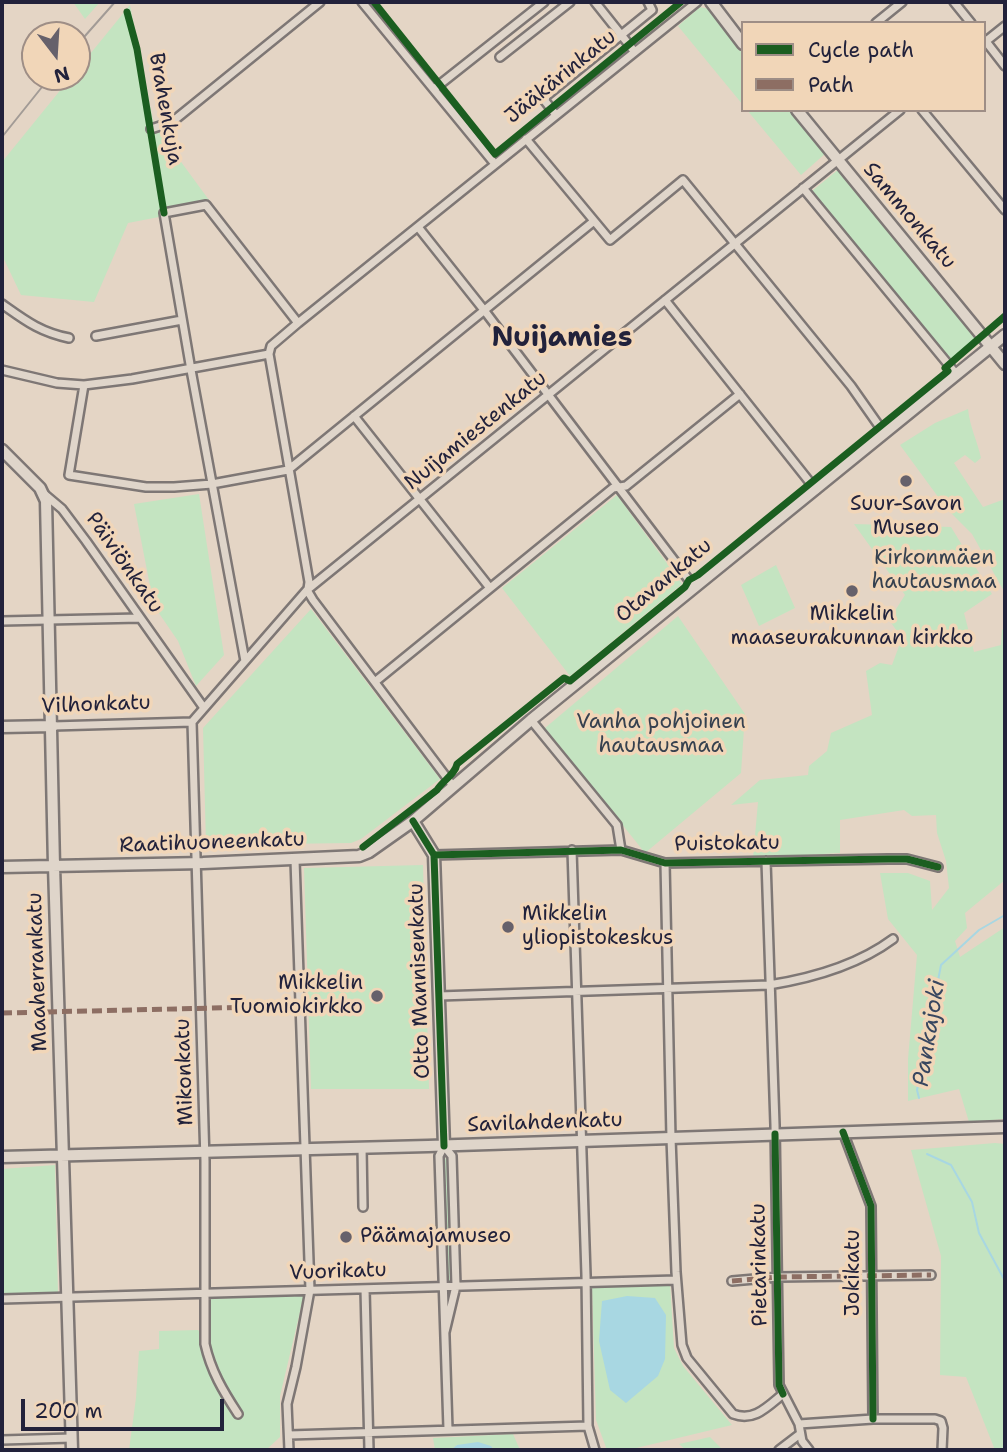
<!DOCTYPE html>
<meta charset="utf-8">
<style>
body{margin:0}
#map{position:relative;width:1007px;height:1452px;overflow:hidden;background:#e4d5c5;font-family:"Shantell Sans",sans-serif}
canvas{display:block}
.frame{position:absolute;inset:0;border:4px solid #22223b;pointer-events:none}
.legend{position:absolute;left:741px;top:21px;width:245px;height:91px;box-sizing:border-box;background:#f1d6b8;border:2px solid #9e8e86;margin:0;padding:9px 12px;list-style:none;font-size:21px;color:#22223b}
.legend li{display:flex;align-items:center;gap:14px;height:35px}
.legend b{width:35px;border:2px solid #9e8e86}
.north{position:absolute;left:21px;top:21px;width:70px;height:70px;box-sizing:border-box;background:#f1d6b8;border:2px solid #9e8e86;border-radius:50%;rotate:163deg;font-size:19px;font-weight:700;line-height:28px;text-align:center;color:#22223b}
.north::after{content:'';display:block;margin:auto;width:24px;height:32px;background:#66616b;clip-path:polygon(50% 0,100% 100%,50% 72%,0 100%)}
.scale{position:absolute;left:21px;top:1399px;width:203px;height:32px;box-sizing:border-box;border:4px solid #22223b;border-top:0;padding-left:9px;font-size:21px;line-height:24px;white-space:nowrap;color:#22223b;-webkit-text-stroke:5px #f1d6b8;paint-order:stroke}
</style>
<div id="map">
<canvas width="1007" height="1452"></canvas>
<div class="frame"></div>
<ul class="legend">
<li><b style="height:9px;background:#1b5e20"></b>Cycle path</li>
<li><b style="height:9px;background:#8d6e63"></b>Path</li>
</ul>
<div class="north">N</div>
<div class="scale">200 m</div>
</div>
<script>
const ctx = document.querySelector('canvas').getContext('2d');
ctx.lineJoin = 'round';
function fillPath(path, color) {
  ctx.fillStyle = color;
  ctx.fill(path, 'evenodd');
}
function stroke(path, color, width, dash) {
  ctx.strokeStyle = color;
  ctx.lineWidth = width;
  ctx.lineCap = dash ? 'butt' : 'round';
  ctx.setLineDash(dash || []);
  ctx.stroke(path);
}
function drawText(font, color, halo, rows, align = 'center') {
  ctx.font = font + ' "Shantell Sans",sans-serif';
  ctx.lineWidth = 7;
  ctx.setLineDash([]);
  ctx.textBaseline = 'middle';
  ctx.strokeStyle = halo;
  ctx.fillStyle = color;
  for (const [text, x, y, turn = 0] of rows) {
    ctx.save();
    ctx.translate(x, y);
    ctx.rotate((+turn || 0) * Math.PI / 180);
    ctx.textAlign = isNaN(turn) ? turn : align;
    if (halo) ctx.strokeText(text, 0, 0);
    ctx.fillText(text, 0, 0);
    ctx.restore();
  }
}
fillPath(new Path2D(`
 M73 2H100L85 19Z
 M130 5 154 125 209 200 159 209V217L128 223 94 302 21 295 2 255V162L71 77H77V70Z
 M700 7 709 9 743 51V105L678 26Z
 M747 110H791L826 153 801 175Z
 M839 169 977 338 950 361 812 191Z
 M968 409C970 428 977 440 981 458L975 463 965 455 954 463 983 507 1005 499V593L972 534 947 509 900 445 935 423Z
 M199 494 224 655 196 686 178 641 154 606 134 504Z
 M617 495 682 584 570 676 502 588Z
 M854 524 951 527 992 594 964 613 974 652 1001 645 1002 630 1005 627V880L965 913 967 928 955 941 960 957 1005 927V1119L969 1122 959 1089 908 1101V1059L917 955 888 919 880 873H908L930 881 932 910 949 888 946 861 937 833 936 815 912 816 904 810 840 820V853L753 858 758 802 731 805 760 780 808 775 809 766 827 751 831 733 872 715 866 671 880 663 892 665 902 638 889 620 905 595Z
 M776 565 795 608 759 626 741 585Z
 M311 609 440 779 361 839 351 843 206 845 203 728Z
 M678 616 745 714 741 773 645 853 545 728Z
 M423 865 429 1089H311L304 868Z
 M995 1143 1005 1144V1450H995L966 1377 940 1375 941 1256 911 1150Z
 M451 1158 455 1285H445L441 1159Z
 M55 1165 58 1294 2 1295V1169Z
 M670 1283 674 1348 683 1366 732 1425 628 1450H607L596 1420 592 1286Z
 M304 1295 280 1396V1437L266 1450H129L136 1398 139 1351 159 1349V1331L198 1330 210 1345 211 1297Z
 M513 1434 520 1450H494L491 1446 457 1445 451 1450H435L433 1438Z
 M710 1437 723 1450H686L679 1444Z`), '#c4e4c1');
fillPath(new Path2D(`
 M627 1296 655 1298 666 1315 665 1359 658 1376 626 1403 610 1390 599 1341 602 1301Z
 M478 1442 491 1446 494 1450H451L457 1445Z`), '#a8d7e2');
stroke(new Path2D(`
 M919 1098 917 1090 941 965 979 930 1005 915
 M927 1154 951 1165 972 1202 979 1233 1005 1281`), '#a8d7e2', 2);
const street = new Path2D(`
 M362 2 495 164
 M595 2 634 51
 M954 2 971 23
 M876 23 902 2
 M984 39 1005 66
 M985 42 1005 26
 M500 57 570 2
 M434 89 544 2
 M922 110 1005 210
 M556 115 545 101 546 96 652 10 648 2
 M151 129 172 122 320 2
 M526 139 610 240 683 180 851 386 884 433
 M803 188 957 375
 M418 227 484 310 695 588
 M665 300 816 490
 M2 304C26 321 40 332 69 338
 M96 336 182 320
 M269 354 271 346 298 323 697 2
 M269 354 309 582 308 589
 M2 370 57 383 84 385 132 379 269 354
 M84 385 69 475 146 487H174L212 484 288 470 594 221
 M354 416 490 588
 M43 493 62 509 86 541 204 708
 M307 590 313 600 453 786
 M2 621 140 618
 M245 661 191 370 164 213 206 205 298 323
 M376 681 613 488 626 486 740 394
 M531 720 617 825 621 850
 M192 722 307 590 900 110
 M192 722 205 1161V1344C211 1371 223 1391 238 1414
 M53 726 192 722
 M572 850 586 1275 588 1426 595 1450
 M434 855 621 850 665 863 888 859H907L938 867
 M766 861 775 1125 779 1385 799 1424 802 1441 809 1450
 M665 863 671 1138 676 1272 682 1345 687 1358 733 1414C754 1422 767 1407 783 1394
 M439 996 769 985C813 978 858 965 893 939
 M843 1132 871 1206 873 1419
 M362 1147 363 1207
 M732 1281 778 1277 931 1275
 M365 1289 369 1450
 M2 1299 676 1280
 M445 1332 456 1286 452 1156 444 1146 439 1156 448 1429
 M799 1424 873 1419H935L941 1421 943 1428 942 1450
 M289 1435 588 1426
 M2 1440 72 1438
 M289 1450 287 1404 296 1367 310 1290 295 860
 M779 1450 800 1434`);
const secondary = new Path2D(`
 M711 2 743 44
 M797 110 1005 364
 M2 450 40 488 46 501 54 866 72 1450
 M2 727 53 726
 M413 821 434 855 444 1146
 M2 867 203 863 359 856 369 852 413 821 531 720 1005 335
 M2 1157 428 1146 1005 1127`);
stroke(street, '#7e7775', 12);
stroke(secondary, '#7e7775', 15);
stroke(street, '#dfd5ca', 7);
stroke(secondary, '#dfd5ca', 10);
stroke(new Path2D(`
 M77 45 115 2
 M2 137 50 77`), '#a29b96', 2);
stroke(new Path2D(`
 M2 1013 300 1006
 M732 1281 778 1277 931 1275`), '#8d6e63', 5, [10, 5]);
stroke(new Path2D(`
 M374 2 495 154 681 2
 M127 12 137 49 164 213
 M413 821 434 855 444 1146
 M363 847 437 790C443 780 455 775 457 764L564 678 570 681 685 587 689 580 698 575 948 371 945 368 1005 316
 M434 855 621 850 665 863 888 859H907L938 867
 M843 1132 871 1206 873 1419
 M775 1134 779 1385 783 1394`), '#1b5e20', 7);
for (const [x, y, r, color] of [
 [906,481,7,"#66616b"],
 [852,591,7,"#66616b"],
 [508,927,7,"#66616b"],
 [377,996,7,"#66616b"],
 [346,1237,7,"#66616b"]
]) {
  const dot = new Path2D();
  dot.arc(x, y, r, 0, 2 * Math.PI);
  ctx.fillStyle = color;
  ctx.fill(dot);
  stroke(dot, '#f1d6b8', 2.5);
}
drawText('21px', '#22223b', '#f1d6b8', [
 ["Jääkärinkatu",561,77,-39],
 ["Brahenkuja",165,109,80],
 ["Sammonkatu",909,216,50],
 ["Nuijamiestenkatu",476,431,-39],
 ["Päiviönkatu",124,563,55],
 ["Otavankatu",664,581,-40],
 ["Vilhonkatu",96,705,-2],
 ["Raatihuoneenkatu",212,843,-2],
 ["Puistokatu",727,844,-1],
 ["Maaherrankatu",38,972,-92],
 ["Otto Mannisenkatu",420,981,-92],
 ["Mikonkatu",185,1072,-92],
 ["Savilahdenkatu",545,1123,-2],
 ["Pietarinkatu",760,1265,-91],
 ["Vuorikatu",338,1272,-2],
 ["Jokikatu",854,1273,-90]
]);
drawText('21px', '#22223b', '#f1d6b8', [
 ["Suur-Savon",906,505],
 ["Museo",906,529],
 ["Mikkelin",852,615],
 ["maaseurakunnan kirkko",852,639],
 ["Mikkelin",522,915,"left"],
 ["yliopistokeskus",522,939,"left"],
 ["Mikkelin",363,984,"right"],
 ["Tuomiokirkko",363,1008,"right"],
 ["Päämajamuseo",360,1237,"left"]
]);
drawText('21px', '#36414f', '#f1d6b8', [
 ["Kirkonmäen",934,559],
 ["hautausmaa",934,583],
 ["Vanha pohjoinen",661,723],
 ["hautausmaa",661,747]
]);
drawText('italic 23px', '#38465f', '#f1d6b8', [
 ["Pankajoki",930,1033,-81]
]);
drawText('bold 28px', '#22223b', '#f1d6b8', [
 ["Nuijamies",562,339]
]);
</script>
